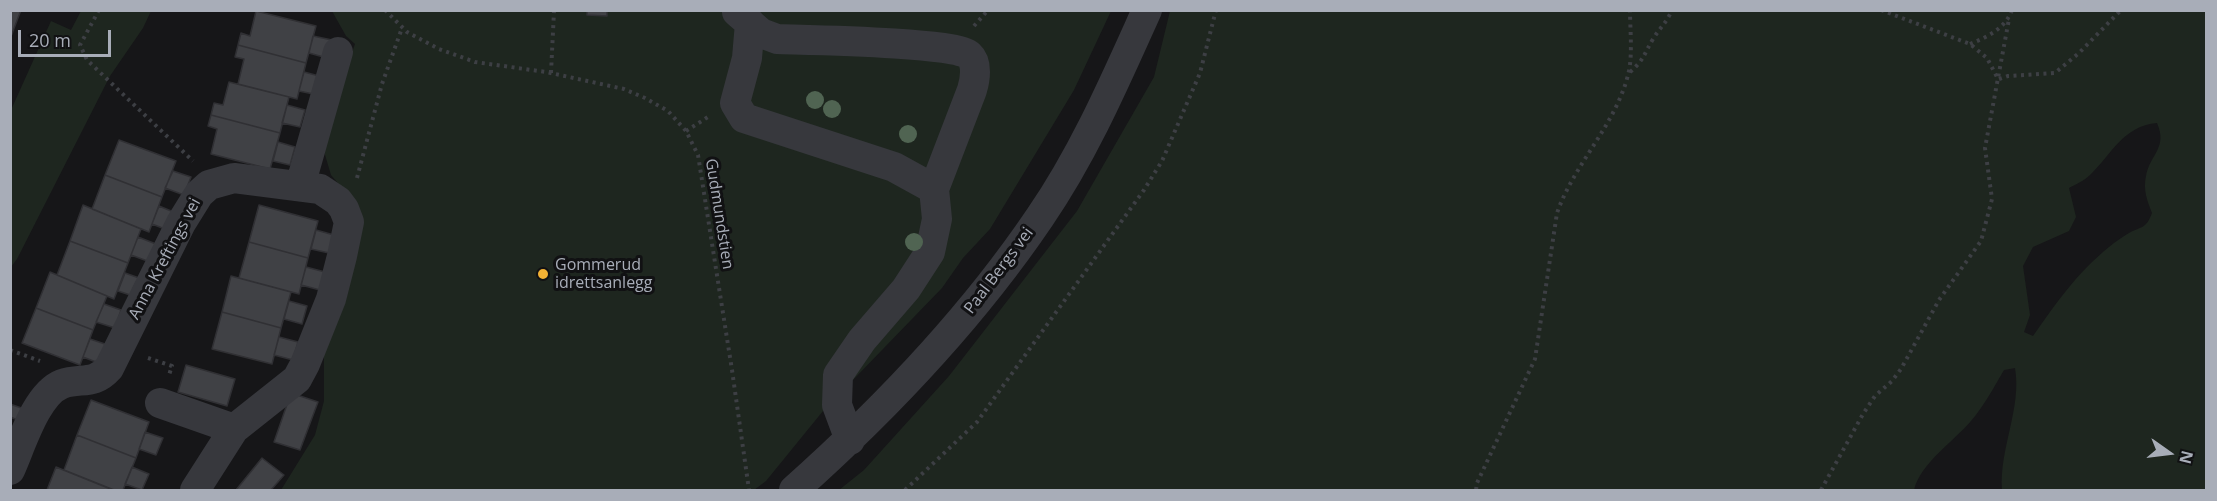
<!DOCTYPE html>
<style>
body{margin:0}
#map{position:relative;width:2217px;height:501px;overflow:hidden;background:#161618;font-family:"Open Sans",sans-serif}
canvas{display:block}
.frame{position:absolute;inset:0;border:12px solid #a8adb8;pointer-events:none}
.north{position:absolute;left:2139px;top:423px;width:60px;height:60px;-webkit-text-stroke:4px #111113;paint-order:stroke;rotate:104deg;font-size:16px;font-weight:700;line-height:24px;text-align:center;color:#a8adb8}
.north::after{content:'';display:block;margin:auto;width:21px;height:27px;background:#a8adb8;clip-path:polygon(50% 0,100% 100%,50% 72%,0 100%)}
.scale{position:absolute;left:18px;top:30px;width:93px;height:27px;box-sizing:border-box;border:3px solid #a8adb8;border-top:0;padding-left:8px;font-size:18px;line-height:21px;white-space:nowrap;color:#a8adb8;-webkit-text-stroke:4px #111113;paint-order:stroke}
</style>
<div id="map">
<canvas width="2217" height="501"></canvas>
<div class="frame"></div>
<div class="north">N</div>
<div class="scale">20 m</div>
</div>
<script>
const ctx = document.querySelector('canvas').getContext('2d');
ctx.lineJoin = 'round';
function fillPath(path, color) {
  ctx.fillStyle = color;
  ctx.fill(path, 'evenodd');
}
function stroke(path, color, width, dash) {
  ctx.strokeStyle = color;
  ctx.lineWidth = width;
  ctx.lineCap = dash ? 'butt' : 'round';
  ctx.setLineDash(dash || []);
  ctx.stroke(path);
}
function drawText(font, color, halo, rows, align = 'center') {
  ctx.font = font + ' "Open Sans",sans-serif';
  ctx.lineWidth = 6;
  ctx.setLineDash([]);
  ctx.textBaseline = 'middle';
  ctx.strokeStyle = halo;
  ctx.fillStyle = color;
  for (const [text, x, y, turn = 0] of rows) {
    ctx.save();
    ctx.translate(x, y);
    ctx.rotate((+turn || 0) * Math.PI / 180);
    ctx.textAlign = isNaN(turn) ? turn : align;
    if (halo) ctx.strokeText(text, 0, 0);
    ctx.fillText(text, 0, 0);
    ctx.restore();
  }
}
fillPath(new Path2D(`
 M81 11H151L143 28 110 76 17 259 11 267V110L51 21 71 30Z
 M332 11H1111L1074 90 990 229 963 258 942 288 823 411 766 481 754 490H281L315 435 324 401V343L354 202 331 175 323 148 339 89 355 44 346 36Z
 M1170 11H2206V490H2002C1999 449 2022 408 2015 368L2004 370C1994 387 1984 406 1971 421 1954 441 1920 464 1914 490H839L864 470 949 376 1077 211 1154 77ZM2157 123C2168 148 2150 154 2146 176 2143 190 2147 200 2152 213 2146 229 2142 226 2129 233 2122 237 2115 242 2109 247 2076 274 2057 302 2033 336L2024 332 2030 315 2023 266 2033 247 2069 231 2076 217 2069 188C2076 184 2084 181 2090 175 2112 154 2123 126 2157 123Z`), '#1e261f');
const building = new Path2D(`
 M10 10H21L10 39Z
 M587 10H607V16L587 15Z
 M256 11 316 26 306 63 238 45 241 33 250 36Z
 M313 36 332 40 327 58 309 53Z
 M238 45 306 63 297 99 238 84 244 59 235 57Z
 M304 72 323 77 318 95 299 91Z
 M229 82 289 97 280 133 211 115 214 103 223 105Z
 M287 105 305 110 300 127 282 123Z
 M211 115 280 133 270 169 211 154 217 129 208 126Z
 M119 140 176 161 162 197 105 175Z
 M278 142 295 147 290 165 273 161Z
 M173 171 191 177 184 195 165 188Z
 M105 175 162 197 149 232 92 209Z
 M83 205 141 229 128 263 70 241Z
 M259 205 318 221 308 258 249 242Z
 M159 206 176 213 170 231 152 224Z
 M316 230 334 235 329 253 311 249Z
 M138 237 156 244 150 262 131 255Z
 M70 241 128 263 114 299 57 275Z
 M249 242 308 258 299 294 239 278Z
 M306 267 325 272 320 290 301 285Z
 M50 272 107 296 93 330 36 308Z
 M125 273 142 279 136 297 118 291Z
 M231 276 291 292 281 328 222 312Z
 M289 301 307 306 302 324 284 319Z
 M104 304 121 310 115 328 96 322Z
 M36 308 93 330 80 365 22 343Z
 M222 312 281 328 272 364 212 349Z
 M279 337 298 342 293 360 274 355Z
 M90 339 108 345 101 364 83 357Z
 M186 365 235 379 227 406 178 392Z
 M291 393 318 402 300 450 274 442Z
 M91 400 149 422 136 458 77 435Z
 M10 404 27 410 23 422 10 417Z
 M145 432 163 438 156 455 139 449Z
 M77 435 136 458 123 490H114L64 470Z
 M262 458 284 475 271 490H236Z
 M56 467 113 490H47Z
 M132 467 149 474 142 490 125 484Z`);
fillPath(building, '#404145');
stroke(building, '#303034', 1.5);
stroke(new Path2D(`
 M99 10 80 45 87 60 193 161
 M385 10 407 32 439 49 475 62 546 72 624 89 645 98 668 111 686 131 698 155 732 370 749 490
 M1881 10 1970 44 1987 58 1998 79
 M974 26 988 10
 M1970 44C1987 37 2005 29 2012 10
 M1630 72C1644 60 1644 54 1653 39 1659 29 1667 22 1672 10
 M551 73 554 11
 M1999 79 2008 76 2055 73 2079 53 2121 10
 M686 131 708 117
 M357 178 382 84 402 28
 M10 350 40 361
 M148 358 172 366 169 375
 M905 490 977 422 1144 190 1162 161 1200 73 1216 10
 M1476 490 1477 483 1535 359 1557 213C1574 164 1615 126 1628 75 1633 57 1630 29 1630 10
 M1821 490 1863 414 1875 396 1892 381 1901 369 1939 300 1981 241 1992 199 1985 148 2009 19`), '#3d3f44', 4, [3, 4.5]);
stroke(new Path2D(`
 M737 12 761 33 777 39C805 40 955 42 969 55 978 63 975 80 972 90L934 189
 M750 23 747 58 735 103 744 118 894 167 934 189 937 219 930 252 906 289 862 340 838 375 837 405 850 440
 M300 186 338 52
 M160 403 234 429
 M10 470C21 446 36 394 62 384 81 377 93 386 109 368L181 223 199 194 209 185 234 178 320 189 338 201 344 209 349 222 342 256 331 299 305 364 297 379 234 429 195 490
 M794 490C886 408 971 319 1040 217 1084 153 1115 81 1147 10`), '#37383d', 30);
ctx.fillStyle = '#506452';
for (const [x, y] of [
 [815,100],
 [832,109],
 [908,134],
 [914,242]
]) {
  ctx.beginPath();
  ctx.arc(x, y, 9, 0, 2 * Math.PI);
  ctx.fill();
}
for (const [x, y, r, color] of [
 [543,274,6,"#f2b134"]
]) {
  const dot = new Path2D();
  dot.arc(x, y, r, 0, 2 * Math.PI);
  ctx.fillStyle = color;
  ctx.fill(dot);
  stroke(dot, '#111113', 2);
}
drawText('16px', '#a8adb8', '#111113', [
 ["Gudmundstien",719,214,81],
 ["Anna Kreftings vei",165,259,-62],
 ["Paal Bergs vei",999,271,-53]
]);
drawText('16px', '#a8adb8', '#111113', [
 ["Gommerud",555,265],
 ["idrettsanlegg",555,283]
], 'left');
</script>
